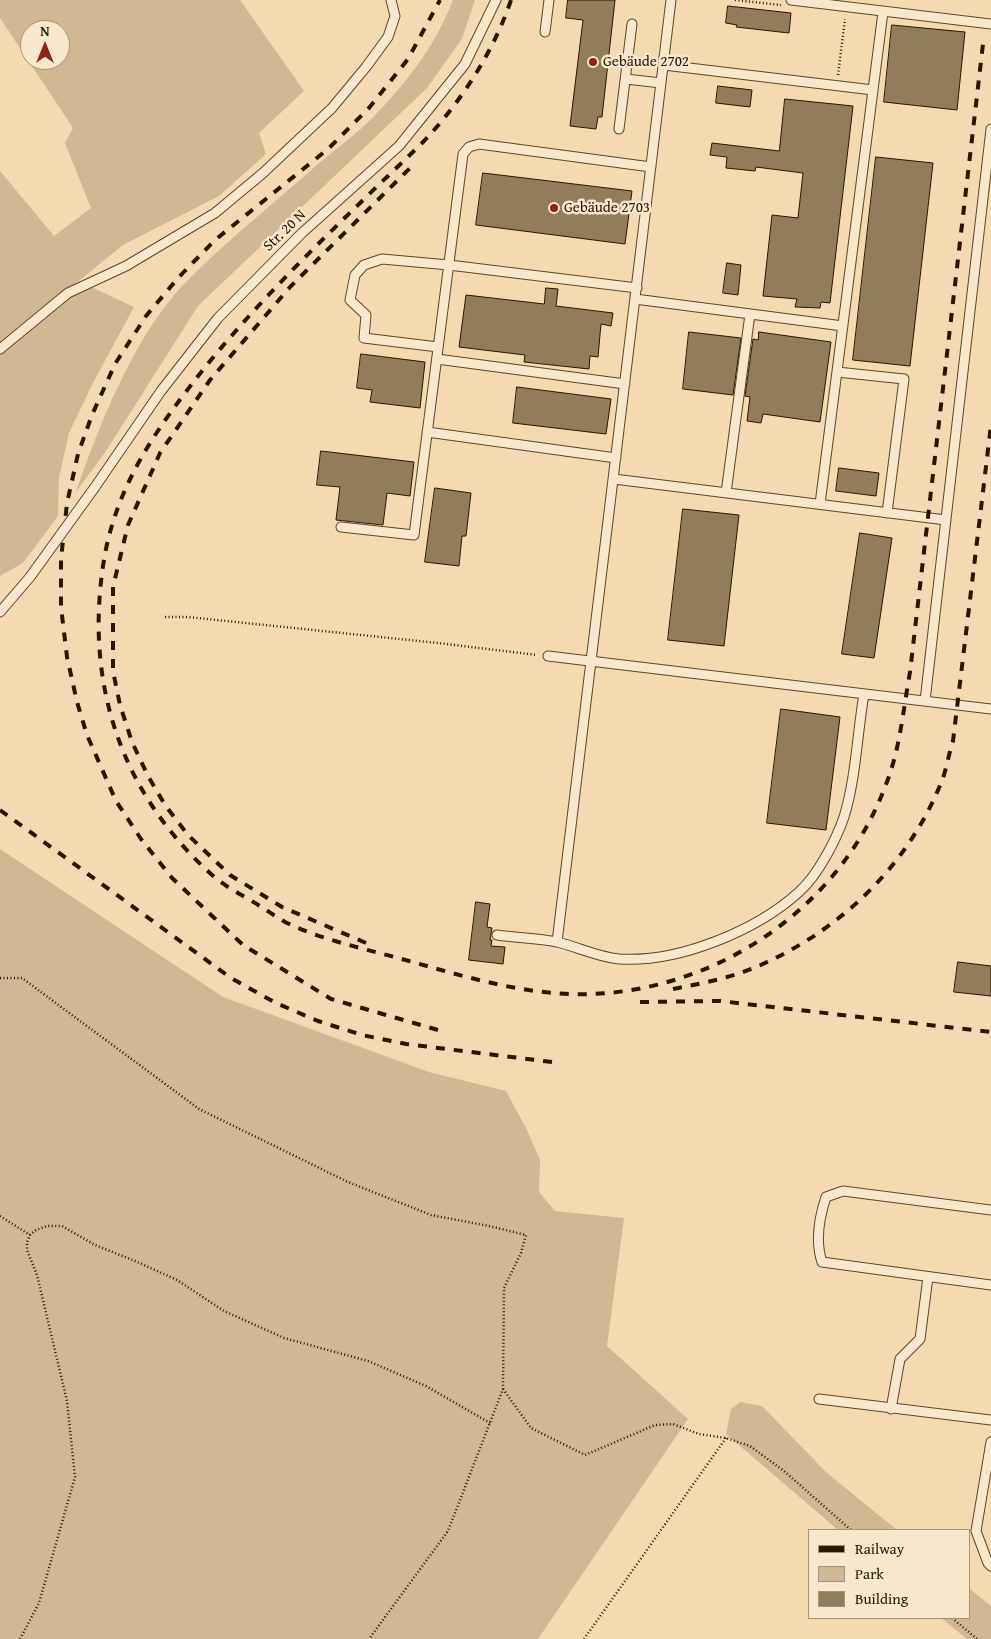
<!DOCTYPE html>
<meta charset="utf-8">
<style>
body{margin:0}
#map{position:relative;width:991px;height:1639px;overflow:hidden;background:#f3dab0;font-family:"Gentium Book Plus",serif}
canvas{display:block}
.legend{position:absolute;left:808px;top:1529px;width:162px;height:90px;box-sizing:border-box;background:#f7e7cc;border:1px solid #a4937a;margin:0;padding:6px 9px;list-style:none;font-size:15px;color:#271600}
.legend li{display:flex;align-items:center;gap:10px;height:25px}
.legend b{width:25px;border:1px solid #a4937a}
.north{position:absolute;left:20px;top:20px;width:50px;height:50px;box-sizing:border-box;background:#f7e7cc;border:1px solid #a4937a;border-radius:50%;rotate:0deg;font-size:14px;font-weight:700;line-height:20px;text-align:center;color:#271600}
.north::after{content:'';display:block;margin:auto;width:18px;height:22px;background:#8f2418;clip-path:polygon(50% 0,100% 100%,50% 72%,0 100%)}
</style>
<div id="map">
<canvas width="991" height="1639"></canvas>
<ul class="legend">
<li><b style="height:6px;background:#271600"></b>Railway</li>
<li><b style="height:14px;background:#d0b992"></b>Park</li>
<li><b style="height:14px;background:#917c5c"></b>Building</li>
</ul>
<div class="north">N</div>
</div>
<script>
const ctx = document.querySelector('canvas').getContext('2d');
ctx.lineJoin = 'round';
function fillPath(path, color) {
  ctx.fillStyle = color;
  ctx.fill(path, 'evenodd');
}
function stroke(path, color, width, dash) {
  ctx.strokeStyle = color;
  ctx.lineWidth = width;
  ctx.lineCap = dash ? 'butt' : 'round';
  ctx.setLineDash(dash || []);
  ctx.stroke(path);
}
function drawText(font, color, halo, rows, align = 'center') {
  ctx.font = font + ' "Gentium Book Plus",serif';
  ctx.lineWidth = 5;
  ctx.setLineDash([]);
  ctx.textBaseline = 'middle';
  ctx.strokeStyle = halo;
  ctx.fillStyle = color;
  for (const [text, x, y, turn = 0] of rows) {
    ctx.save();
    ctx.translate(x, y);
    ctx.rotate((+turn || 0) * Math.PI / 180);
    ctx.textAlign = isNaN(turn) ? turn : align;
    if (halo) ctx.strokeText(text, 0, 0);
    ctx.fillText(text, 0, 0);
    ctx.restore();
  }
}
fillPath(new Path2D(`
 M0 0H240L304 91 259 133 266 154 219 196 123 245 0 345V171L54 236 91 208 65 143 73 128 0 18ZM30 30H60V60H30Z
 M453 0H475L462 39 427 88 198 306 106 451 76 492C99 425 134 337 183 285 225 242 273 204 318 164 338 147 361 131 378 112 409 80 437 42 453 0Z
 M91 287 134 307 93 383 69 433 59 478 58 516 23 563 0 576V355C28 331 56 302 91 287Z
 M0 849 223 997 429 1072 506 1091 527 1130 540 1160 539 1192 555 1211 624 1218 607 1346 688 1419 538 1639H0Z
 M740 1402 762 1406 827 1473 897 1530H838L726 1434 731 1409Z
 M970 1589 991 1606V1639H967L941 1618H970Z`), '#d0b992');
const building = new Path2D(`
 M568 0H615L602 117H598L596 129 570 126 583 20 566 18Z
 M728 6 791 13 789 33 736 27 737 25 726 23Z
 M892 25 965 32 957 110 884 102Z
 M718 86 752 90 750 107 716 103Z
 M785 99 853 106 830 303 821 302 820 308 795 307 797 299 763 296 772 215 798 218 803 173 756 167 755 171 726 168 727 157 710 155 712 143 779 151Z
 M876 157 933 163 910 366 853 360Z
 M483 173 632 191 625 244 476 225Z
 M727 263 741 265 738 295 723 293Z
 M546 288 558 289 556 306 613 313 611 326 601 324 598 357 590 356 589 369 524 362 525 355 459 347 466 295 544 304Z
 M689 332 741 338 733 395 683 389Z
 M759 332 831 342 820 422 763 414 761 423 747 421 750 397 745 396 753 339 758 340Z
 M361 354 425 362 420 408 370 402 372 390 357 388Z
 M517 387 611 399 606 434 513 423Z
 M321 451 414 462 410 496 387 493 383 525 336 520 340 487 317 485Z
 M839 468 879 473 876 496 836 491Z
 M435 488 471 493 466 536H462L459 566 425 562Z
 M683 509 739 515 724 646 668 640Z
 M860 533 892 538 874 658 842 654Z
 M781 709 840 717 826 830 767 823Z
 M476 902 490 904 487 927 492 928 490 940H492L491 946 505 947 503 964 469 960Z
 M958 962 991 966V996L954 992Z`);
fillPath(building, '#917c5c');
stroke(building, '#271600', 1);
const service = new Path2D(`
 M791 0 991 24
 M545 32 549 0
 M664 65 873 90
 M626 79 661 83
 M619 129 632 24
 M635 299 843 326
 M438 347 364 338 366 315 350 300 355 275 364 265 382 259 449 265 637 288
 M0 349 68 293 126 266 215 213 263 173 332 108 366 67 388 37 395 16 391 0
 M437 359 625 384
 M837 372 904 379 887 513
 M427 432 616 458
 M614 479 946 520
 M95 487 161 391 218 318 302 233 399 146 465 64 496 0
 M726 493 750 314
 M820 504 883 12
 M341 527 414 535 463 154 469 147 479 144 651 167
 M0 612 30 577
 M548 656 991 709
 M925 701 991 129
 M497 935C517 938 537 938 557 942 578 947 597 957 619 959 678 963 756 931 799 892 818 875 836 840 844 817 856 778 857 735 864 694
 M557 942 671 0
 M991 1210 843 1191 826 1197C819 1218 815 1241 822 1262L991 1285
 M819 1399 991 1420
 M891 1409 900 1359 920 1339 928 1277
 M991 1442 976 1531 988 1563 991 1566`);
stroke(service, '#5a472c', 11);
stroke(new Path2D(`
 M735 0 781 5
 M608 65 616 66
 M838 75 845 19
 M165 617H188L438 643 537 655
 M0 978H22L199 1109 348 1182 431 1215 489 1226 526 1235 521 1253 504 1288 503 1389 448 1531 369 1639
 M0 1216 30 1235
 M503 1389 531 1428 585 1455 655 1425 673 1424 699 1434 726 1438 750 1446 784 1471 851 1530
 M952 1618 977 1639
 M20 1639 39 1603 75 1477 67 1401 37 1275 27 1250V1242L30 1235 36 1230 47 1226H62L95 1245 135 1261 177 1280 224 1311 284 1338 368 1361 426 1386 490 1423
 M584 1639 726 1438`), '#271600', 2.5, [1, 2.5]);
stroke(service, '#f7e7cc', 9);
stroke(new Path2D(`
 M511 0C494 51 461 102 424 141 401 164 377 186 354 209 302 259 251 311 206 366 160 424 119 480 105 554 83 677 118 790 211 874 225 887 244 896 260 906 268 911 276 917 285 922 326 942 372 950 416 963 466 977 517 992 569 994 705 999 837 914 885 787 900 750 903 711 910 672L983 44
 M0 810 231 978 276 1003 318 1021 362 1035 406 1044 552 1062
 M366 943 282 907 230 875 188 835 165 805 148 776 132 742 120 705 113 671V587L128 525 160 453 210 380 291 286 410 168
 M673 989C704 983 736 977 765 963 846 926 911 861 943 778 947 766 949 753 953 741L991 425
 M640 1002 720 1001 991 1032
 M438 1030 331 999 243 945 172 878 141 839 116 801 87 735 77 702 67 657 61 607V559L67 503 78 454 92 415 115 364 146 316 178 278 215 240 328 149 369 108 408 59 440 0`), '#271600', 4, [9, 9]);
const serviceBridge = new Path2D(`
 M30 577 95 487`);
stroke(serviceBridge, '#5a472c', 11, []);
stroke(serviceBridge, '#f7e7cc', 9);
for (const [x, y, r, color] of [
 [593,62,5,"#8f2418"],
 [554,208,5,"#8f2418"]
]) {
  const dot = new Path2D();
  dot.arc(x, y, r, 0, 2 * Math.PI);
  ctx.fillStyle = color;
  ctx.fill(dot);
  stroke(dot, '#f7e7cc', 2);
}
drawText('15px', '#271600', '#f7e7cc', [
 ["Gebäude 2702",603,62],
 ["Gebäude 2703",564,208]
], 'left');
drawText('15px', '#271600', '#f7e7cc', [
 ["Str. 20 N",285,231,-44]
]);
</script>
